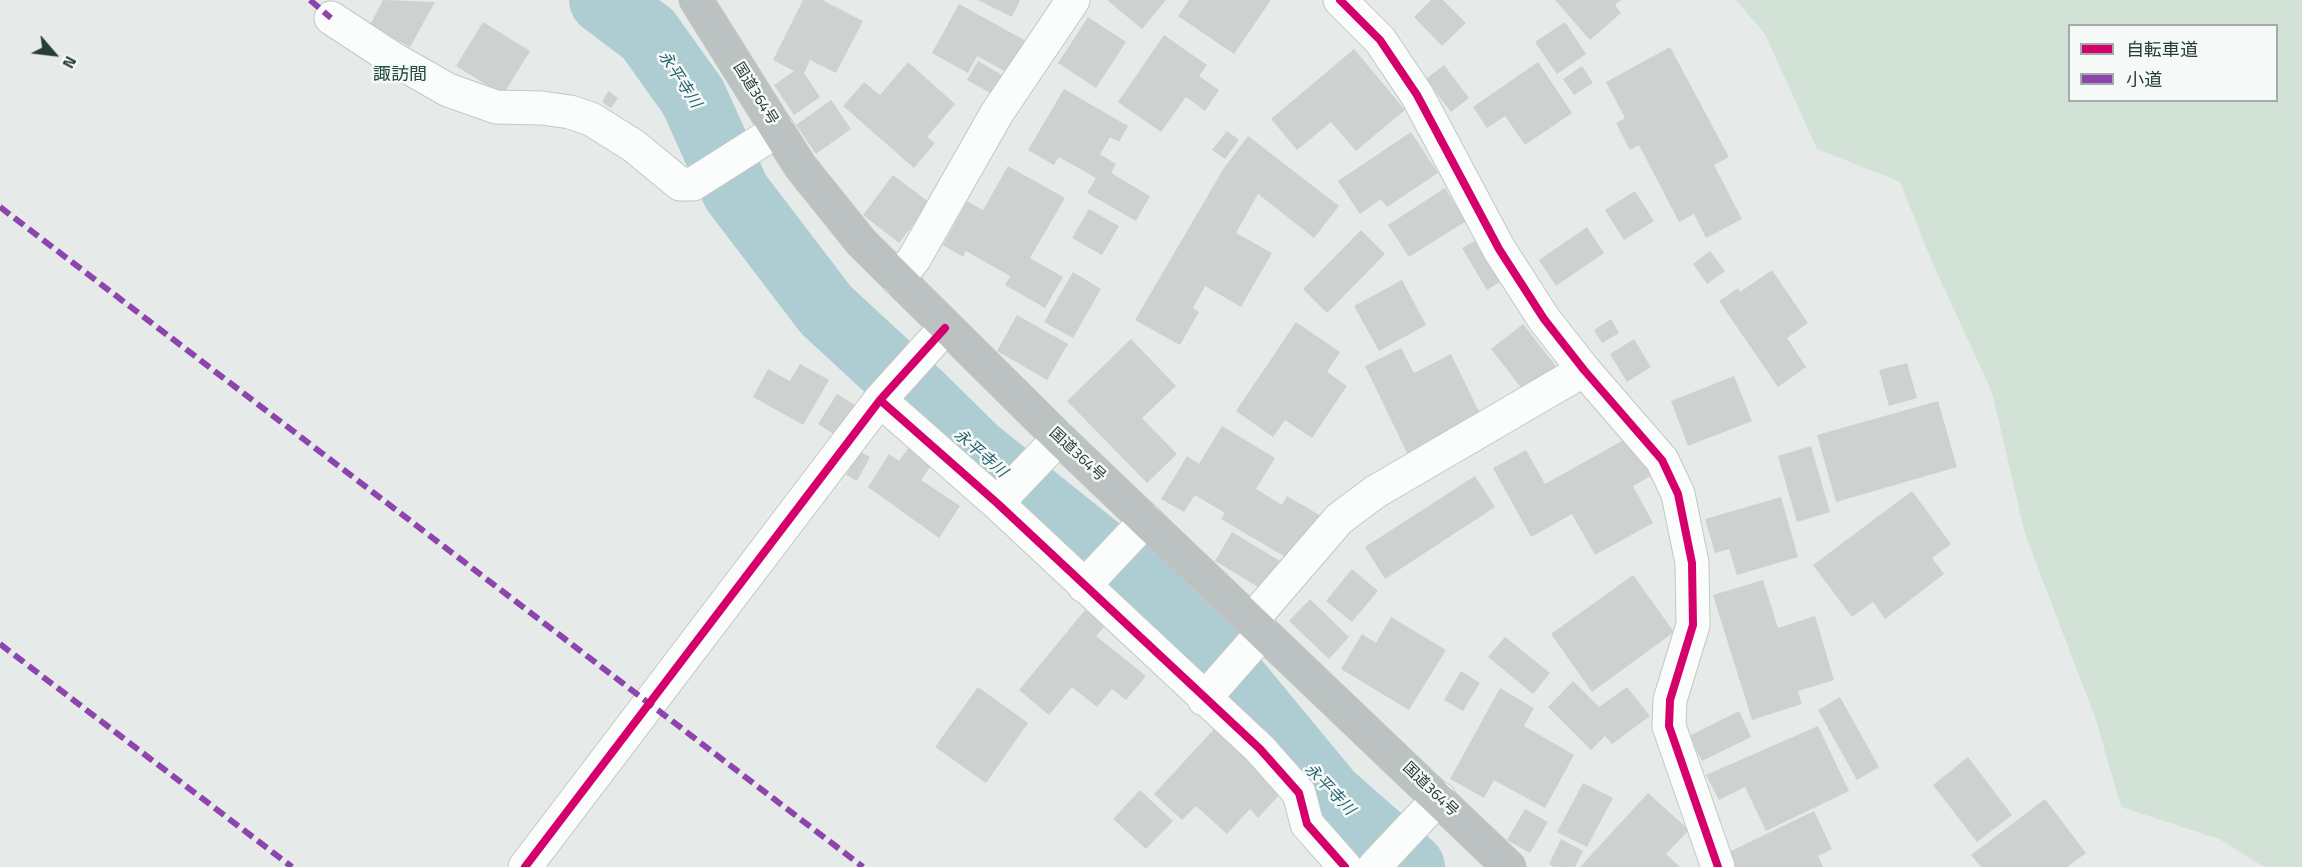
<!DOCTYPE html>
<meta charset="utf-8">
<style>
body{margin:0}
#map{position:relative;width:2302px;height:867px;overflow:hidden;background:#e6ebe9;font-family:"Titillium Web","Noto Sans JP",sans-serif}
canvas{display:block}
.legend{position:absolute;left:2068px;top:24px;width:210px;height:78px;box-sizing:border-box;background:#f5f9f7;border:2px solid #a2adaa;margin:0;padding:8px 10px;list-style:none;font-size:18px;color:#263c37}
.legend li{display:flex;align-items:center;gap:12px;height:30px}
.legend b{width:30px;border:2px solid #a2adaa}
.north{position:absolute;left:24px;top:24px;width:60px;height:60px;-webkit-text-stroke:4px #f5f9f7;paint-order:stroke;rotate:118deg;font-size:16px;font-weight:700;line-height:24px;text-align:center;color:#263c37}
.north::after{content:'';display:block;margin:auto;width:21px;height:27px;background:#263c37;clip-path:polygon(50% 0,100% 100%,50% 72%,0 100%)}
</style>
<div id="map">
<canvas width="2302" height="867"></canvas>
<ul class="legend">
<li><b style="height:8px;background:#d6006c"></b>自転車道</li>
<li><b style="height:8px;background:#8e44ad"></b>小道</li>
</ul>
<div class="north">N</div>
</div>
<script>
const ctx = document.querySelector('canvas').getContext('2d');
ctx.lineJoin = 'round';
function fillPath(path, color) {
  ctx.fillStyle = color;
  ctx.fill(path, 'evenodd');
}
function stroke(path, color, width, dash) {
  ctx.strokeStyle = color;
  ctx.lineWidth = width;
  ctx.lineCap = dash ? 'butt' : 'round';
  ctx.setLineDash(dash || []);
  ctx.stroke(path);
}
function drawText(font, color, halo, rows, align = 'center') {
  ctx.font = font + ' "Titillium Web","Noto Sans JP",sans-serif';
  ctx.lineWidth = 5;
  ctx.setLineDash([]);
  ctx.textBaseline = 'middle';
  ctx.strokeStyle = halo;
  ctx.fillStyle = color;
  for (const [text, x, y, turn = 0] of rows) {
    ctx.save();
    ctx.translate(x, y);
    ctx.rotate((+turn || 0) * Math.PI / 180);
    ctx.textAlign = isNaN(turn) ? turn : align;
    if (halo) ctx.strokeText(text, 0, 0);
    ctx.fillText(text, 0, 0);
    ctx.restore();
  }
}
fillPath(new Path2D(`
 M1736 0H2302V867H2264L2219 839 2121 807 2096 720 2025 534 1992 392 1932 262 1900 182 1817 149 1765 34ZM2070 26H2276V100H2070Z`), '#d2e2d7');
stroke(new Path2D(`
 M603 0 648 34 693 97 736 192 826 310 919 396 976 452 1137 581 1210 651 1329 795 1411 867`), '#adcdd3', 68);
fillPath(new Path2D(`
 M383 0 435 2 410 47 370 25Z
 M803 0H822L863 21 836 73 810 60 804 73 820 97 794 115 774 85 794 71 773 60Z
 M978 0H1020L1012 17Z
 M1107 0H1166L1142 29Z
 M1189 0H1271L1234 54 1178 16Z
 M1431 0H1443L1466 23 1442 46 1414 17Z
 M1555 0H1621L1615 5 1621 13 1590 40Z
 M959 4 1028 42 1010 74 977 56 968 73 932 53Z
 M1088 17 1126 42 1096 88 1058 63Z
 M483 22 530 51 503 95 456 66Z
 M1565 22 1586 54 1557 74 1535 42Z
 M1164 35 1207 65 1199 76 1219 90 1205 111 1186 97 1161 132 1118 102Z
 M1670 47 1729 157 1714 165 1742 219 1706 238 1694 214 1679 222 1639 145 1630 150 1616 123 1625 118 1606 82Z
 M1354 49 1405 110 1356 151 1331 122 1297 150 1271 119Z
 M978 61 1004 76 994 95 967 80Z
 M908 62 955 104 927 137 935 143 914 168 843 106 864 82 880 95Z
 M1538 62 1572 113 1525 145 1505 116 1487 128 1473 107Z
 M1444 65 1469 98 1451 112 1426 79Z
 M1582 66 1593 83 1574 95 1563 79Z
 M1064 89 1128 126 1119 142 1110 137 1100 154 1116 164 1111 173 1150 196 1136 221 1087 193 1096 178 1059 157 1054 165 1028 150Z
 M608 91 618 98 611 108 602 102Z
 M831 100 851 129 816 154 796 125Z
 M1227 131 1239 140 1225 159 1212 150Z
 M1411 132 1438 173 1387 207 1381 199 1360 214 1338 181Z
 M1248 136 1339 206 1314 238 1258 194 1236 233 1272 253 1241 307 1205 286 1193 308 1199 312 1180 345 1135 320 1224 168Z
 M1008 166 1065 198 1030 258 1063 277 1045 308 1005 285 1010 276 966 251 963 257 943 245 967 201 983 210Z
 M893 175 930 203 899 243 863 215Z
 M1445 188 1466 221 1409 257 1388 225Z
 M1635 191 1654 221 1624 240 1605 210Z
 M1089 209 1119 226 1102 255 1072 238Z
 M1587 227 1604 253 1556 286 1539 260Z
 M1361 230 1385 254 1327 313 1303 289Z
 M1478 239 1503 280 1487 290 1462 248Z
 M1710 251 1725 271 1707 284 1693 264Z
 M1772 270 1808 323 1787 338 1806 367 1778 387 1719 301 1738 288 1740 292Z
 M1073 272 1101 289 1073 338 1044 322Z
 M1402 280 1426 325 1379 351 1354 306Z
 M1017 315 1068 344 1047 380 997 351Z
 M1611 319 1619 333 1602 343 1594 330Z
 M1296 322 1340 352 1327 372 1347 386 1312 438 1285 420 1273 437 1236 411Z
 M1523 324 1558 369 1526 394 1491 349Z
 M1131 339 1176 386 1142 418 1177 454 1147 483 1067 401Z
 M1634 339 1651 367 1627 382 1610 354Z
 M1401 348 1414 373 1451 354 1483 420 1409 457 1365 366Z
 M1907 363 1917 398 1889 406 1879 370Z
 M800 364 829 380 803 425 753 397 768 369 790 381Z
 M1734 376 1752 421 1688 446 1671 401Z
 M837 394 858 407 838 437 818 424Z
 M1938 401 1957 467 1836 502 1817 435Z
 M1222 426 1275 458 1256 489 1282 505 1287 496 1321 516 1294 562 1221 519 1225 513 1195 495 1184 512 1161 499 1187 456 1199 464Z
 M1629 437 1651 476 1633 486 1653 523 1595 555 1572 514 1531 537 1493 468 1526 450 1545 484Z
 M1811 446 1830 512 1797 522 1778 456Z
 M909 447 933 463 921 480 960 506 939 538 868 487 889 454 899 461Z
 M859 451 870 457 857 481 846 475Z
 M1475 476 1495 507 1385 579 1365 547Z
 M1912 491 1951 544 1932 558 1944 574 1885 619 1873 602 1852 617 1813 565Z
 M1781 497 1798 557 1737 575 1729 549 1715 553 1705 519Z
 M1232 532 1280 561 1263 590 1215 561Z
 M1352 569 1378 591 1352 622 1326 601Z
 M1633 575 1674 632 1592 692 1551 634Z
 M1763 580 1778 628 1815 616 1834 680 1798 691 1802 704 1752 720 1713 595Z
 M1310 599 1349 637 1329 659 1289 621Z
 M1085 610 1105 626 1096 636 1146 676 1126 700 1112 689 1097 707 1072 687 1049 715 1019 690Z
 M1391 617 1446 650 1409 710 1341 669 1362 634 1376 643Z
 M1505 637 1550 673 1533 694 1488 657Z
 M1461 671 1480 683 1463 711 1444 700Z
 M1573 681 1599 707 1627 687 1650 716 1612 744 1605 736 1591 750 1548 707Z
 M978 687 1028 723 986 783 935 747Z
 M1500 688 1534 708 1524 726 1574 755 1545 808 1494 780 1484 798 1450 779Z
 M1840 697 1879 767 1857 780 1818 710Z
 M1739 711 1751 737 1702 761 1689 736Z
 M1818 726 1849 791 1766 831 1745 787 1719 800 1706 775Z
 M1215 728 1283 791 1258 818 1250 809 1227 834 1196 806 1182 820 1154 794Z
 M1968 757 2012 815 1977 842 1933 785Z
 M1583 783 1613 798 1587 847 1557 832Z
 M1140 790 1173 821 1146 849 1113 819Z
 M1648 793 1689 830 1666 854 1680 867H1580Z
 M2045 799 2086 853 2067 867H1981L1971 855Z
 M1525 809 1548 822 1530 853 1507 840Z
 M1814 811 1832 849 1818 856 1823 867H1734L1727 853Z
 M1561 839 1583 851 1575 867H1554L1549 864Z`), '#cdd2d0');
const minor = new Path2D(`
 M1340 0 1380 40 1417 95 1499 249 1544 319 1584 370 1662 460 1678 494 1692 563 1693 625 1670 700 1669 726 1718 867
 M331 18 392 58 448 90 496 107 542 108 570 112 591 119 634 146 680 184H693L778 130
 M898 279 914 259 997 113 1073 0
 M880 400 997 503 1260 749 1299 793 1307 824 1345 867
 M997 503 1059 438
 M1084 586 1146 520
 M1252 620 1339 519 1375 492 1584 370
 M1204 699 1263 632
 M525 867 880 400 945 328
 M1374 867 1439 798`);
const highway = new Path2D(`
 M696 0 800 166 861 242 1059 438 1509 867`);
stroke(minor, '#c3c8c6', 35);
stroke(highway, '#c3c9c7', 35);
stroke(minor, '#fbfcfc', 33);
stroke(highway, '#bcc2c1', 33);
stroke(new Path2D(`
 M310 0 331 18
 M0 207 863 867
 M0 644 292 867`), '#8e44ad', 6, [12, 6]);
stroke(new Path2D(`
 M1340 0 1380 40 1417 95 1499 249 1544 319 1584 370 1662 460 1678 494 1692 563 1693 625 1670 700 1669 726 1718 867
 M880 400 997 503 1260 749 1299 793 1307 824 1345 867
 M525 867 880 400 945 328`), '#d6006c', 8);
drawText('15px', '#263c37', '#f5f9f7', [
 ["国道364号",755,94,58],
 ["国道364号",1077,455,43],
 ["国道364号",1430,790,44]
]);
drawText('italic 16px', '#276371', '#f5f9f7', [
 ["永平寺川",679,80,57],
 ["永平寺川",980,454,41],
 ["永平寺川",1329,790,46]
]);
drawText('18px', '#244c43', '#f5f9f7', [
 ["諏訪間",400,76]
]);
</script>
